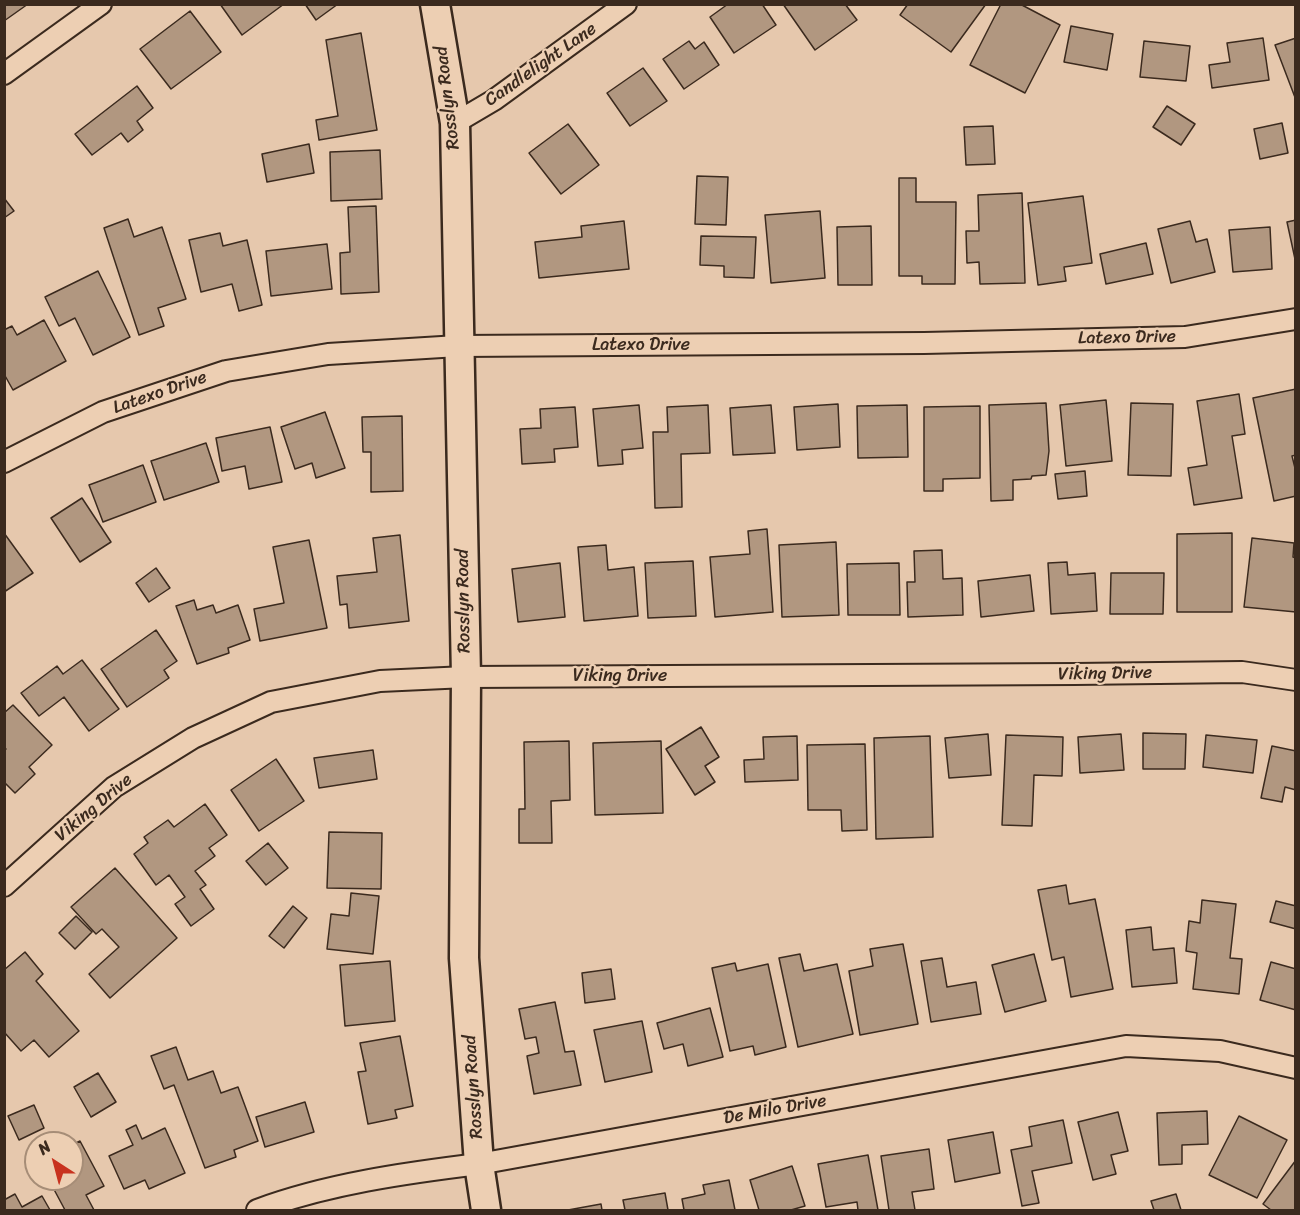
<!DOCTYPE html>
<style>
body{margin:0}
#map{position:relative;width:1300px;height:1215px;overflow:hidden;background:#e6c8ad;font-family:Sriracha,sans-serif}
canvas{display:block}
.frame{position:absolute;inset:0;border:6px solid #3b2a1e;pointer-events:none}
.north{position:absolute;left:24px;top:1131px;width:60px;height:60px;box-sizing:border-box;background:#edcfb3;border:2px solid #a68d77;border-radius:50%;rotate:324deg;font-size:16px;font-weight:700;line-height:24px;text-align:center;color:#3b2a1e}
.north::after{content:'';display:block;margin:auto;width:21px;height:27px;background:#c8321e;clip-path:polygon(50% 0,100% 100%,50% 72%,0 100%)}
</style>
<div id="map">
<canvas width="1300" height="1215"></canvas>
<div class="frame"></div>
<div class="north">N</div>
</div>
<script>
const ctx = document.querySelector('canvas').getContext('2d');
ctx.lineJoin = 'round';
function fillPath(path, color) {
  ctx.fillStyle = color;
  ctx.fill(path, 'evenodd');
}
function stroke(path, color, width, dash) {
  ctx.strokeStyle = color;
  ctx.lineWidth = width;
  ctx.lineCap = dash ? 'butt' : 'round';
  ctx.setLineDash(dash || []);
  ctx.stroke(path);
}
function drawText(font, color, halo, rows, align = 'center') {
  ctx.font = font + ' Sriracha,sans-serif';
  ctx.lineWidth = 4.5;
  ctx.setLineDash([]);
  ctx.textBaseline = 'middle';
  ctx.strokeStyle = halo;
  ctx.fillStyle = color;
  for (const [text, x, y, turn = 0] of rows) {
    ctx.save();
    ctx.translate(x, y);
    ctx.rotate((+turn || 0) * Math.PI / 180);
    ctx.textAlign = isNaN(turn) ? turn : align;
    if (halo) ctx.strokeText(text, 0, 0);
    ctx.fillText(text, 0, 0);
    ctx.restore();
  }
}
const building = new Path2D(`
 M4 4H28L4 21Z
 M220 4H284L242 35Z
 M305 4H338L316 20Z
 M728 4H762L776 25 734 53 710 17Z
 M783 4H845L857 20 815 50Z
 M908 4H986L951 52 900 15Z
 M1001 4H1020L1060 25 1025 93 970 65Z
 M190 11 221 52 171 89 140 49Z
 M1071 26 1113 34 1107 70 1064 62Z
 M361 33 377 130 319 140 316 120 338 116 326 40Z
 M1263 38 1269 80 1212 88 1209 65 1230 62 1227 43Z
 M1296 38V100L1275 45Z
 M689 41 695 49 704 42 719 65 684 89 663 59Z
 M1144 41 1190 46 1186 81 1140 77Z
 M643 68 667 101 630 126 607 93Z
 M137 86 153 108 137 121 143 130 128 142 121 133 92 155 75 134Z
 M1167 106 1195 124 1181 145 1153 127Z
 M1282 123 1288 153 1260 159 1254 129Z
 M568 124 599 165 561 194 529 153Z
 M993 126 995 164 966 165 964 127Z
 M309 144 314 173 267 182 262 154Z
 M380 150 382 199 331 201 330 152Z
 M697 176 728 177 726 225 695 224Z
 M899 178H916V202H956L955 284H922V276H899Z
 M1022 193 1025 283 980 284 979 262 967 263 966 231H979L978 195Z
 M1083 196 1092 263 1064 267 1066 281 1038 285 1028 203Z
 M4 198 14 211 4 218Z
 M376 206 379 292 341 294 340 253 350 252 348 207Z
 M820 211 825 278 771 283 765 215Z
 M128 219 134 237 162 227 186 299 158 308 164 326 139 335 104 228Z
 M1296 220V259H1295L1287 222Z
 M624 221 629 269 539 278 535 242 582 237 581 226Z
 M1190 221 1196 242 1207 239 1215 272 1171 283 1158 229Z
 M871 226 872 285H838L837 227Z
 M1270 227 1272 269 1233 272 1229 230Z
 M220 233 223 246 247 240 262 305 239 311 232 284 201 292 189 240Z
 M701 236 756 237 754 278 724 277V266L700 265Z
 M1146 243 1153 274 1106 284 1100 254Z
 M327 244 332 289 271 296 266 251Z
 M98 271 130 337 93 355 75 318 59 326 45 297Z
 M44 320 66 361 13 390 4 374V330L12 326 17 335Z
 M1296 389V455L1292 456 1296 472V496L1274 501 1253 398Z
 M1239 394 1245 434 1232 436 1242 498 1194 505 1188 468 1207 465 1197 401Z
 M1106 400 1112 461 1066 466 1060 405Z
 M1046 403 1049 451 1046 475 1032 476 1031 479 1013 480V500L991 501 989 405Z
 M1131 403 1173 404 1171 476 1128 475Z
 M838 404 840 447 797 450 794 407Z
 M639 405 643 448 622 450 623 464 598 466 593 409Z
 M708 405 710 453 681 454 682 507 655 508 653 432H668L667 407Z
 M771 405 775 453 733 455 730 408Z
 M907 405 908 457 858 458 857 406Z
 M980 406V478L943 479V491H924V407Z
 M575 407 578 447 554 449 555 462 522 464 520 429 541 428 540 409Z
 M325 412 345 468 316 478 312 463 295 469 281 427Z
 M402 416 403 491 371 492V452H363L362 417Z
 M270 427 282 482 249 489 245 466 222 471 216 438Z
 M206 443 219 482 164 500 151 461Z
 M143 465 156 502 103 522 89 485Z
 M1085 471 1087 496 1058 499 1055 474Z
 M82 498 111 542 80 562 51 518Z
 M767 529 773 612 715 617 710 557 750 554 748 531Z
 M4 533 33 573 4 592Z
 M1232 533V612H1177V534Z
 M400 535 409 621 349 628 347 604 340 605 337 576 377 572 373 538Z
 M1252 538 1294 543 1293 557 1296 558V612L1244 607Z
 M309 540 327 628 260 641 254 609 284 603 273 547Z
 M836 542 839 615 782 617 779 545Z
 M606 545 608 570 634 567 638 616 584 621 578 547Z
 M942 550 943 579 962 578 963 615 908 617 907 582H915L914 551Z
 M693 561 696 616 648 618 645 563Z
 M1067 562 1068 575 1095 573 1097 611 1051 614 1048 563Z
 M560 563 565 617 518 622 512 569Z
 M899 563 900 615H848L847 564Z
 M156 568 170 588 149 602 136 583Z
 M1111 573H1164L1163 614H1110Z
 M1030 575 1034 611 981 617 978 581Z
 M194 600 197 610 213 605 216 613 238 605 250 640 228 648 229 653 197 664 176 606Z
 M156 630 177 661 164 670 169 678 127 707 101 669Z
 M82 660 119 709 89 731 64 697 39 716 21 693 57 666 63 674Z
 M13 705 52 745 29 767 35 774 15 793 4 782V750L6 749 4 747V713Z
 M701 727 719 757 705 766 715 782 695 795 666 749Z
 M1143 733 1186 734 1185 769H1143Z
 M988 734 991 775 949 778 945 738Z
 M1121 734 1124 770 1080 773 1078 737Z
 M1006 735 1063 737 1062 776 1034 775 1032 826 1002 825Z
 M1206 735 1257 740 1253 773 1203 767Z
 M797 736 798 780 745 782 744 760 764 759 763 737Z
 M930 736 933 837 876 839 874 738Z
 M569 741 570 800 551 801 552 843H519V809H525L524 742Z
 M661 741 663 813 595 815 593 743Z
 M865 744 867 830 842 831 841 810H808L807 745Z
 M1272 746 1296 751V790L1285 787 1282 802 1261 798Z
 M373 750 377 779 319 788 314 758Z
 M276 759 304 801 259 831 231 790Z
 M205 804 227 835 209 848 215 856 195 871 206 885 200 889 214 909 191 926 175 904 185 897 169 875 156 885 134 854 148 843 144 837 168 820 174 827Z
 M329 832 382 833 381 889 327 888Z
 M268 843 288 868 266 885 246 861Z
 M115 868 177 938 110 998 89 974 119 947 102 929 96 934 71 907Z
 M1066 885 1069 904 1095 899 1113 989 1071 997 1064 957 1052 960 1038 890Z
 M351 893 379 896 373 954 327 949 331 914 349 916Z
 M1202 900 1236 904 1230 958 1242 959 1239 994 1193 989 1197 953 1186 951 1189 921 1200 923Z
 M1276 901 1296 906V929L1270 922Z
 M293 906 307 918 284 948 269 936Z
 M76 916 92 932 75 949 59 933Z
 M1151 927 1153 950 1174 948 1177 983 1132 987 1126 930Z
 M903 944 918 1024 860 1035 849 971 873 966 870 949Z
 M25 952 43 974 36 981 79 1031 49 1057 34 1040 21 1051 4 1032V970Z
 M800 954 804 971 837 964 853 1034 798 1047 779 958Z
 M1034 954 1046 1001 1005 1012 992 965Z
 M942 958 947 987 976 982 981 1014 931 1022 921 961Z
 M390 961 395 1021 345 1026 340 965Z
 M1271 962 1296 969V1010L1260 1000Z
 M735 963 737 971 768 964 786 1047 755 1055 753 1046 730 1051 712 968Z
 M611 969 615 999 585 1003 582 973Z
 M555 1002 565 1052 574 1051 581 1085 534 1094 527 1056 539 1053 536 1037 525 1039 519 1009Z
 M710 1008 723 1057 688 1066 683 1044 664 1049 657 1023Z
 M642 1021 652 1072 605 1082 594 1030Z
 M400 1036 413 1106 395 1110 397 1118 368 1124 358 1072 366 1071 360 1043Z
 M176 1047 188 1080 213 1071 221 1093 238 1087 258 1141 234 1150 236 1157 205 1168 174 1085 164 1089 151 1056Z
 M98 1073 116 1102 91 1117 74 1087Z
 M305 1102 314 1132 265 1147 256 1117Z
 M34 1105 44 1128 19 1140 8 1116Z
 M1207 1111 1208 1144 1182 1145V1164L1159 1165 1157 1113Z
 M1118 1112 1128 1151 1111 1155 1116 1174 1093 1180 1078 1122Z
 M1239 1116 1287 1140 1257 1198 1209 1175Z
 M1063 1120 1072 1163 1032 1171 1039 1203 1022 1206 1011 1150 1032 1146 1029 1127Z
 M136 1125 142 1139 165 1128 185 1173 149 1189 145 1180 124 1189 109 1156 133 1145 126 1130Z
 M993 1132 1000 1173 955 1182 948 1140Z
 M80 1141 104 1186 86 1195 94 1210H65L50 1182 55 1179H72V1145Z
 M929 1149 934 1189 912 1192 915 1210H889L881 1156Z
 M868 1155 878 1210H858L857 1202 826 1207 818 1164Z
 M1296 1160V1210H1271L1263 1204Z
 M792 1166 805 1206 791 1210H759L750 1180Z
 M729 1180 735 1210H684L682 1199 705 1194 703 1185Z
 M665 1193 668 1210H625L623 1200Z
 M15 1194 22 1207 42 1196 50 1210H4V1200Z
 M1176 1194 1181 1210H1154L1151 1201Z
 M601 1204 602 1210H568Z`);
fillPath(building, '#b19780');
stroke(building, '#3b2a1e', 1.5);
const street = new Path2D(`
 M4 74 101 4
 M455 123 494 100 626 4
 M4 462 103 412 226 371 328 354 458 346 924 343 1185 337 1296 319
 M4 886 114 787 193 738 271 702 380 681 466 677 1075 674 1242 672 1296 680
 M257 1210C327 1184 405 1173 479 1164L1126 1046 1220 1051 1296 1068`);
const secondary = new Path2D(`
 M435 4 455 123 466 677 464 958 479 1164 486 1210`);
stroke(street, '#3b2a1e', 24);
stroke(secondary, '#3b2a1e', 33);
stroke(street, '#edcfb3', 20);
stroke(secondary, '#edcfb3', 28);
drawText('18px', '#3b2a1e', '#edcfb3', [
 ["Candlelight Lane",541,65,-35],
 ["Rosslyn Road",448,98,-97],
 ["Latexo Drive",1127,338,-1],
 ["Latexo Drive",641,345],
 ["Latexo Drive",160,393,-19],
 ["Rosslyn Road",464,601,-91],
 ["Viking Drive",1105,674,-1],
 ["Viking Drive",620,676],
 ["Viking Drive",94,808,-40],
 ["Rosslyn Road",474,1087,-94],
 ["De Milo Drive",775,1110,-10]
]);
</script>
